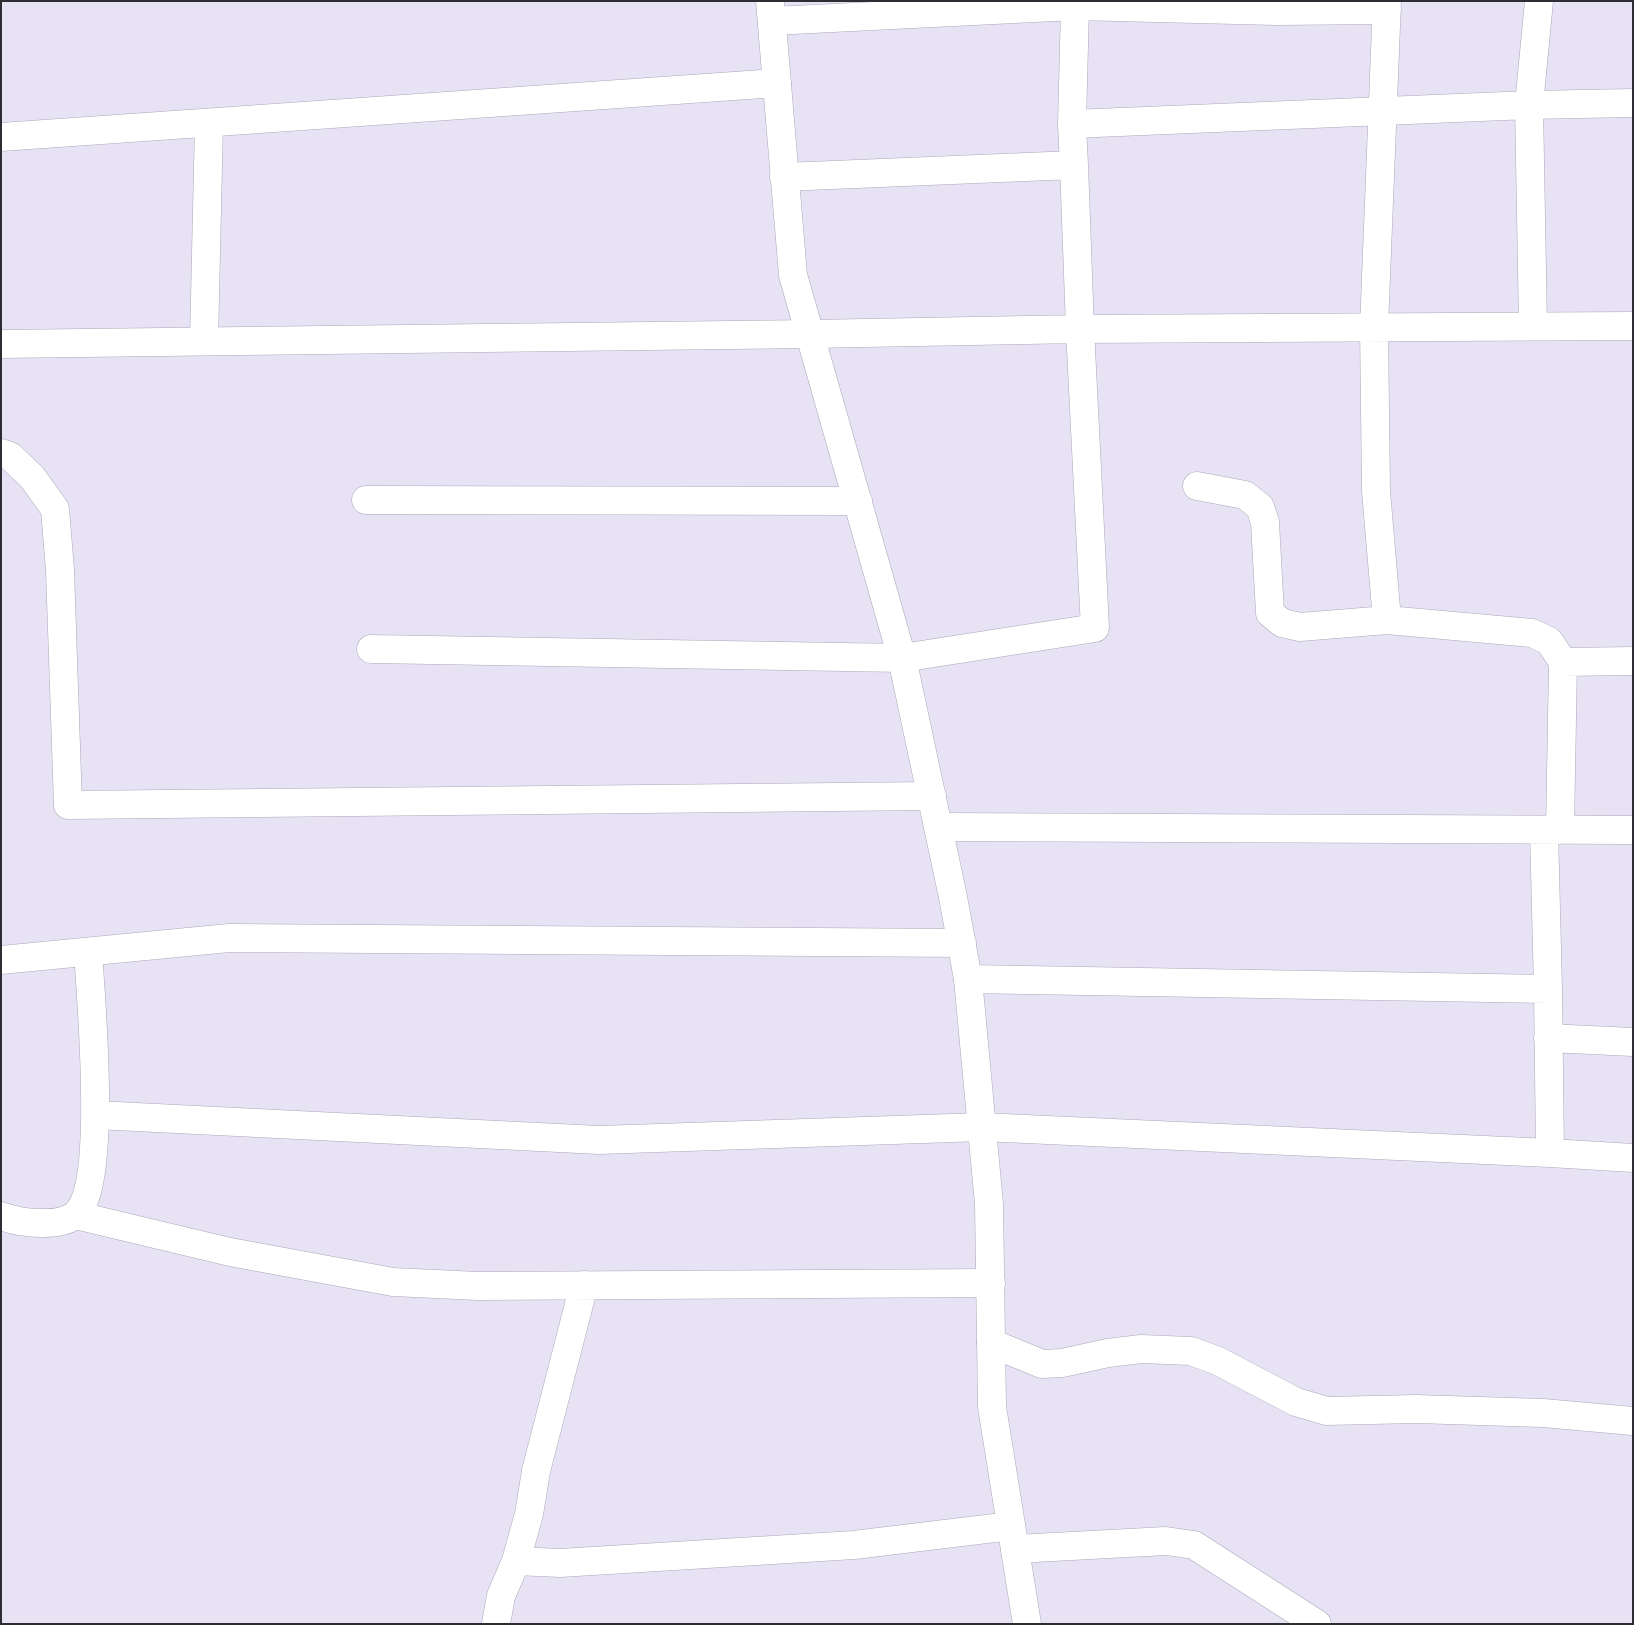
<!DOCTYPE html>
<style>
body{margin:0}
#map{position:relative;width:1634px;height:1625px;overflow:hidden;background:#e7e3f5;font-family:Signika,sans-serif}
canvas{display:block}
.frame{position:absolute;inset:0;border:2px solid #2f2d34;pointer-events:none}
</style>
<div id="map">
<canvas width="1634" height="1625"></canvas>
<div class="frame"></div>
</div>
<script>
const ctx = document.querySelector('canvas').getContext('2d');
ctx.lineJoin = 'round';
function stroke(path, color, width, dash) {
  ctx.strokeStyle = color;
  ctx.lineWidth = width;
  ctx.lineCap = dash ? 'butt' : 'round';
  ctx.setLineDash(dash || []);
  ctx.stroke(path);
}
const street = new Path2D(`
 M1387 1 1374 327 1376 491 1387 620 1532 633 1549 641 1563 662 1633 661
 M1539 1 1529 105 1633 103
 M1276 11 1387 10
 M772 21 1075 6
 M1072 124 1075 6 1276 11V1
 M1 137 777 83
 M1074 165 1072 124 1529 105 1533 326
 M204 341 209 123
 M1 344 811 334 1080 329 1074 165 784 177
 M1 453 10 456 32 477 55 509 60 570 68 805 932 796
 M1197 486 1245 495 1260 507 1265 522 1270 613 1282 623 1300 627 1387 620
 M366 500 858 501
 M371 649 902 658 1095 628 1080 329 1633 326
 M939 827 1633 830
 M1560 830 1563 662
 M1 960 229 938 962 943
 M968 979 1548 989 1544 830
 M1548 1038 1633 1042
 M96 1115 599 1140 982 1127 1550 1153 1548 989
 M1550 1153 1633 1158
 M75 1215 230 1252 393 1282 478 1286 991 1283
 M1 1216C19 1223 59 1228 75 1215 108 1187 91 998 88 952
 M991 1343 1042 1364 1062 1363 1108 1353 1141 1349 1191 1351 1218 1361 1296 1402 1327 1411 1416 1409 1543 1413 1633 1421
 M1015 1549 1166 1541 1194 1545 1317 1624
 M516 1561 560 1563 854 1545 1011 1526
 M496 1624 501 1596 516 1561 529 1514 536 1471 584 1285`);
const secondary = new Path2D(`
 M770 1 793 275 902 658 953 897 968 979 989 1204 992 1407 1027 1624`);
stroke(street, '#aaa7b8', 29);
stroke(secondary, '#aaa7b8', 29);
stroke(street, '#fff', 28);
stroke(secondary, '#fff', 28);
</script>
